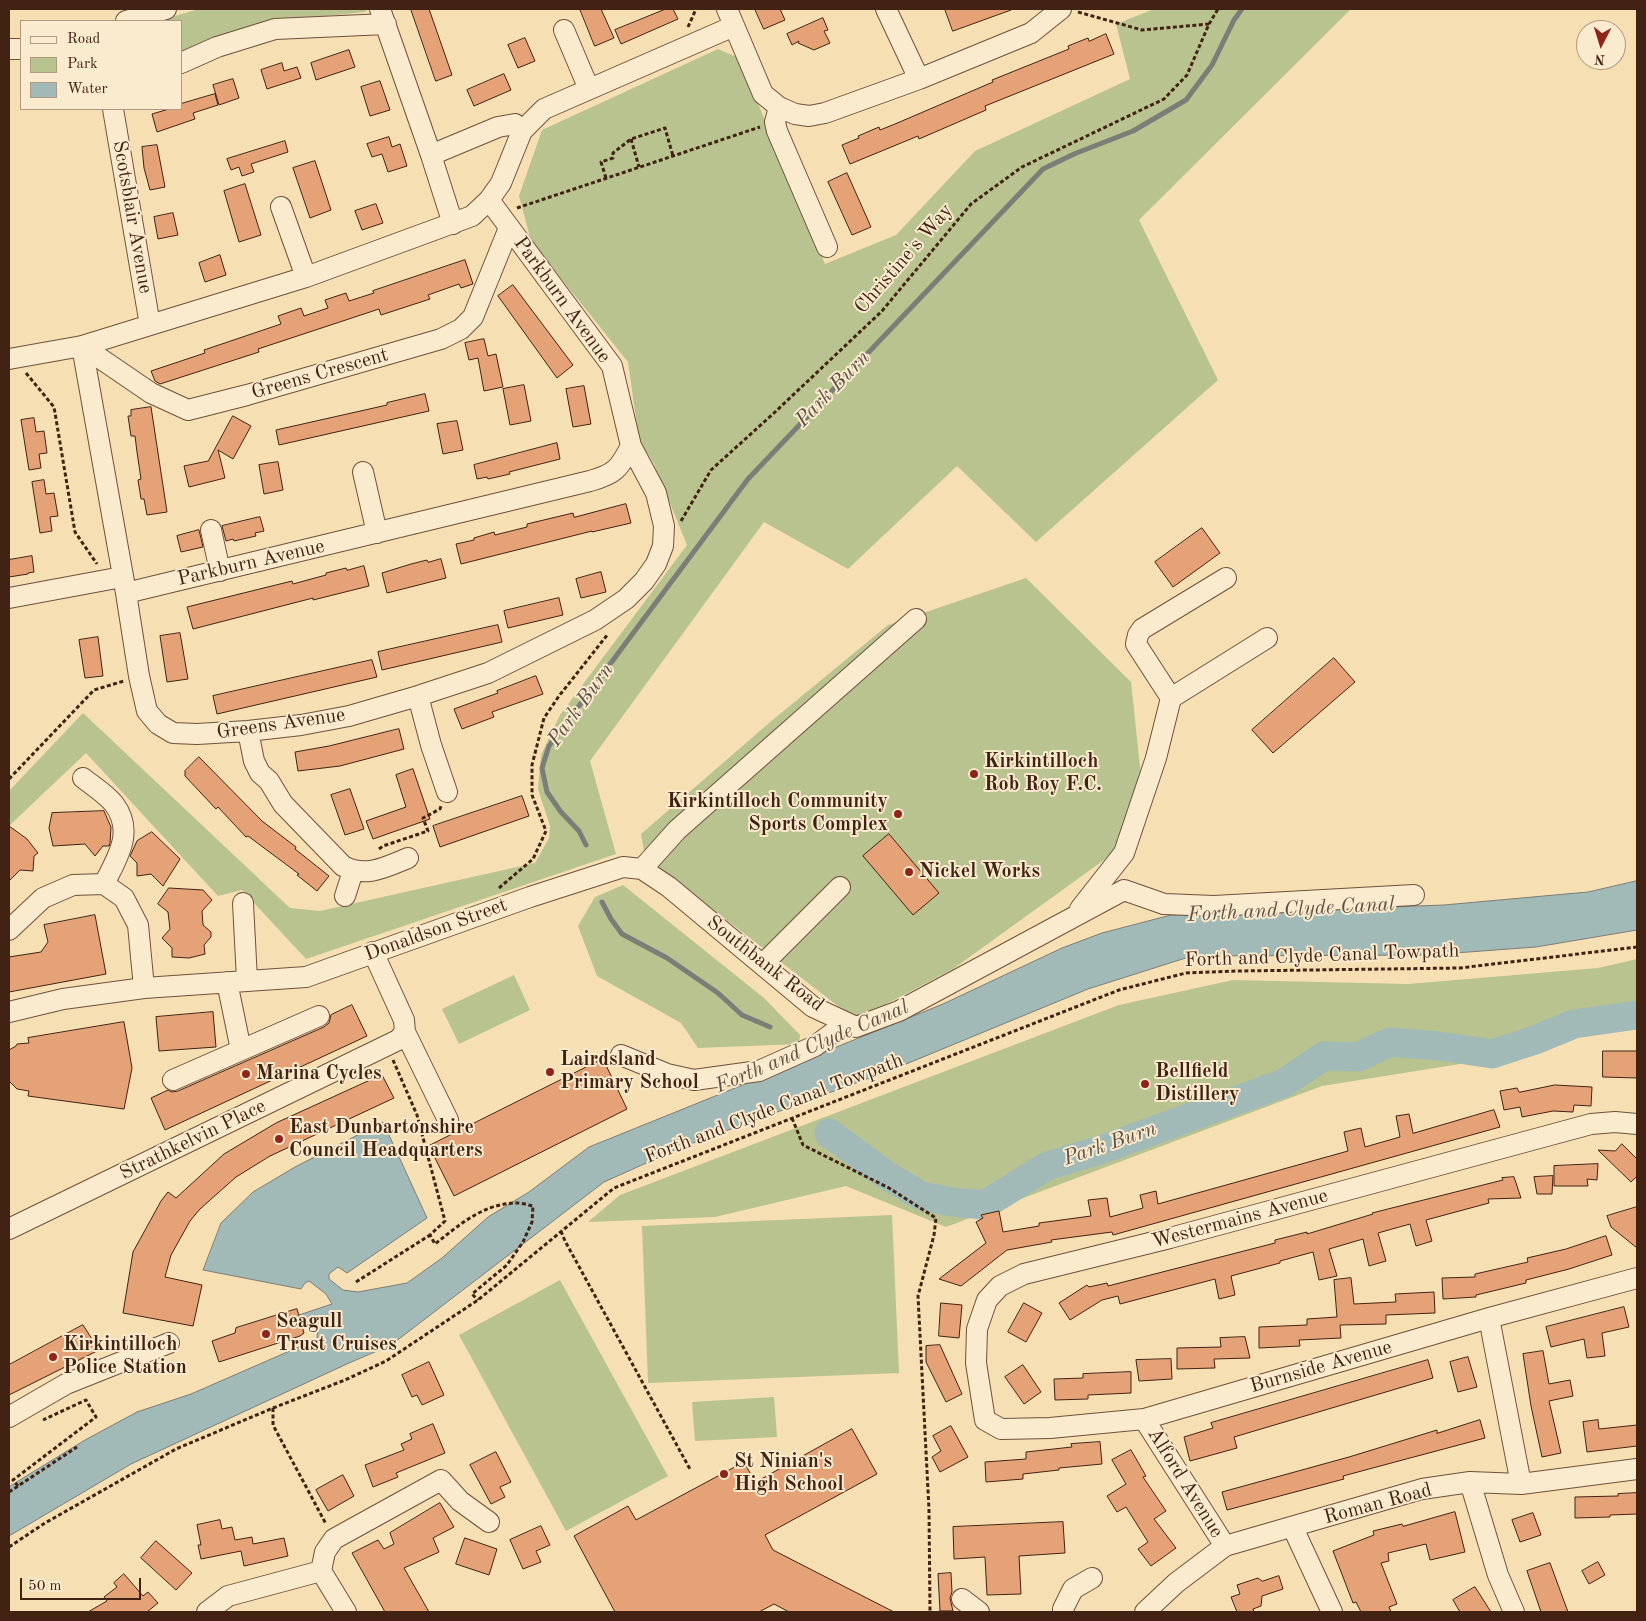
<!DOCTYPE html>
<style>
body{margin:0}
#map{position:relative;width:1646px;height:1621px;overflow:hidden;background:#f7dfb4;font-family:"Old Standard TT",serif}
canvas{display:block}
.frame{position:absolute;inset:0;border:10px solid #422213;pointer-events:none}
.legend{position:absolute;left:20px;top:20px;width:162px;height:90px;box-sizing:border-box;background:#faeace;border:1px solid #b09a83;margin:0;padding:6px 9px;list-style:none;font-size:15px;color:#422213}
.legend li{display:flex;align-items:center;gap:10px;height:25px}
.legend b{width:25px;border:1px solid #b09a83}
.north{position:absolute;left:1576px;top:20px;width:50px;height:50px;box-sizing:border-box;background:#faeace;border:1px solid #b09a83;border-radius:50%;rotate:185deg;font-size:14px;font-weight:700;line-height:20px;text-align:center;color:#422213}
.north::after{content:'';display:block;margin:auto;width:18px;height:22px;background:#8f2418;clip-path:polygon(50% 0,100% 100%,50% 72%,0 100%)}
.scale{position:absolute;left:20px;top:1578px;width:121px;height:22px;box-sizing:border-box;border:2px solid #422213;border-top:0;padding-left:6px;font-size:15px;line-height:18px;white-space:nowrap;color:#422213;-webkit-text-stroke:4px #faeace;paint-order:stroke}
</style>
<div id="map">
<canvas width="1646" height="1621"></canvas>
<div class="frame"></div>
<ul class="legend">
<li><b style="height:6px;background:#faeace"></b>Road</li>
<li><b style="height:14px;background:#b8c390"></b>Park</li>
<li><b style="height:14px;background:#a1bab8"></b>Water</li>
</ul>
<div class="north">N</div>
<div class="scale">50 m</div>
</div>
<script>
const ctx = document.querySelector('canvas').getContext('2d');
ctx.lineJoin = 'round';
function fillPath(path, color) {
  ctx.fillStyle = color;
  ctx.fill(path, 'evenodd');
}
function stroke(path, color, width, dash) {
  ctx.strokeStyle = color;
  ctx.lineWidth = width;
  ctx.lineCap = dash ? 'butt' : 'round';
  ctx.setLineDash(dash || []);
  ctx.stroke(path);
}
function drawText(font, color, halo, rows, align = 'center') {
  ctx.font = font + ' "Old Standard TT",serif';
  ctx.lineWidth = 4;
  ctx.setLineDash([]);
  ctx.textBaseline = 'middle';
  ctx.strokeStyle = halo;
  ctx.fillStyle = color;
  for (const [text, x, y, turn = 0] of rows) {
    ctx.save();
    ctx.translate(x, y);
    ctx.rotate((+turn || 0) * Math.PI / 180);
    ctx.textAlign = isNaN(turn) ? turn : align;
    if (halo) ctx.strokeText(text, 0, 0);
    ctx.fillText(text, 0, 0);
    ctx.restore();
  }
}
fillPath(new Path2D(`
 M199 9H367L365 12 307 18 227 39 181 59V21H158Z
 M1154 9H1351L1139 220 1218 380 1036 542 957 466 848 569 764 522 590 761 616 854 306 959 242 890 218 896 86 753 9 826V791L83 713 290 908 320 911 535 863 549 838 550 826 538 789 541 755 560 715 687 545 654 464 641 443 638 433 628 362 531 241 519 196 542 130 718 49 739 58 825 264 896 235 975 151 1130 79 1116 24Z
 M1026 578 1131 682 1143 795 1115 852 953 969 856 1020 645 857 641 834 769 723 888 625Z
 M623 885 764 998 800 1035 799 1044 698 1048 681 1023 597 976 578 926 595 897Z
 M1637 959V1030L1603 1025 1535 1052 1322 1086 946 1227 846 1186 715 1217 588 1222 620 1195 1119 1005 1233 980 1408 984 1598 968Z
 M514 975 530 1010 459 1044 442 1009Z
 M892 1215 899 1373 648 1383 642 1226Z
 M560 1280 668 1476 566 1531 459 1335Z
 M774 1397 777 1437 695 1441 692 1402Z`), '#b8c390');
const water = new Path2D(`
 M1637 881V930L1536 947 1428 955 1192 956 1088 989 894 1069 682 1147 604 1182 391 1345 349 1363 131 1464 9 1536V1487L15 1483 85 1440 137 1412 191 1394 317 1339 318 1325 315 1323 302 1326 299 1315 332 1304 326 1294 309 1281 305 1283 301 1289 203 1270 221 1223 253 1192 295 1167 383 1122 427 1218 347 1273 338 1267 329 1274V1279L343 1290 358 1292 407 1283 442 1258 488 1217 529 1192 589 1147 943 1004 1062 948 1102 933 1171 915 1444 905 1588 892Z`);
fillPath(water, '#a1bab8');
stroke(water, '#7b7d76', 1);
stroke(new Path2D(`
 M586 845 579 831 561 812 547 792 542 768 549 746 748 479 1043 169 1074 154 1133 131 1186 100 1212 65 1234 20 1242 9
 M602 902 611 919 622 934 667 958 718 993 742 1015 770 1027`), '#7b7d76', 5);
stroke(new Path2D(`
 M829 1133 886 1175 921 1196 952 1202 984 1205 1047 1166 1103 1149 1284 1083 1324 1056 1358 1057 1390 1042 1439 1046 1492 1054 1535 1040 1574 1024 1637 1015`), '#a1bab8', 29);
const building = new Path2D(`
 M411 9H429L452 75 436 81Z
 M580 9H601L614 38 595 46Z
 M666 9H673L678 19 621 44 615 30Z
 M755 9H780L785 20 764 29Z
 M945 9H1011V10L953 31Z
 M823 18 828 30 824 31 830 43 814 50 798 43 799 41 792 45 787 34Z
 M1106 34 1114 54 985 106 986 110 919 139 918 136 850 164 842 145 859 138 858 136 879 127 880 130 895 124 993 82 992 80 1069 49 1068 46 1088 38 1089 41Z
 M525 38 535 61 518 68 508 45Z
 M349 50 355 67 316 80 311 63Z
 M282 63 284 71 297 67 301 78 267 89 261 70Z
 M504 74 511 90 474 106 467 90Z
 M233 79 239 98 219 105 213 85Z
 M380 81 390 110 370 116 361 87Z
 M215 94 218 105 193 113 195 119 157 132 152 114 169 109H181V104Z
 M389 137 392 147 400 144 407 166 388 172 382 154 372 157 367 144Z
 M285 141 288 152 251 164 254 172 242 176 239 167 231 170 227 159Z
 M157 145 165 187 150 190 144 168 142 147Z
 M315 161 331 210 310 218 293 168Z
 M847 173 871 227 852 235 828 182Z
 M245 184 261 235 239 242 224 191Z
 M376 204 383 223 362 230 355 211Z
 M173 213 178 235 158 239 154 217Z
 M220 255 226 275 205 282 199 263Z
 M465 260 473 284 461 288 459 284 428 295 430 299 381 315 379 309 258 349 259 352 160 384 155 381 151 371 205 353 204 350 281 324 278 316 301 308 304 316 328 308 325 300 346 293 349 301 374 293 373 291Z
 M513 285 573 365 557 378 498 296Z
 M484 339 488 356 496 354 503 387 484 391 478 358 469 360 465 343Z
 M524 385 531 421 510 425 503 389Z
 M584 386 591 424 573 427 566 389Z
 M425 394 429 411 279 445 276 430 387 405V403Z
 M151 407 167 512 147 515 144 499H141L138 480 141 479 137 452 135 436H131L128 416H131V410Z
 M233 416 251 426 233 459 218 450 225 478 189 487 184 466 208 461Z
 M34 418 36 432 44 431 47 453 39 454 41 468 29 470 21 420Z
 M457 421 463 450 443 454 437 424Z
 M557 443 560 459 509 472 510 474 488 479 487 477 477 479 474 465Z
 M278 462 283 490 264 494 259 465Z
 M44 480 46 494 54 493 58 516 50 517 52 531 40 533 32 482Z
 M626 504 631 523 592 532V531L461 564 456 544 474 540V538L494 532 495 535 527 527V524L573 513 574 517Z
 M260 517 264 531 255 533 256 536 234 541 233 539 226 541 222 526Z
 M1202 528 1220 553 1173 587 1155 562Z
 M199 530 203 547 181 552 177 536Z
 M32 556 34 572 28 573V574L9 577V560Z
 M441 559 446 578 387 593 382 573 411 564 427 560 428 562Z
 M364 566 369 586 313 600V598L193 629 187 607 292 581 293 584 326 575V573L346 568 347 570Z
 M601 572 606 592 581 598 576 579Z
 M559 598 563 615 508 628 504 611Z
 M498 625 502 642 382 670 378 652Z
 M180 633 188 679 167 682 160 636Z
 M98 637 103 676 85 678 79 640Z
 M1334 658 1355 682 1273 753 1252 730Z
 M372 660 377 677 217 714 213 696Z
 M536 676 543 694 492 712 494 717 462 729 454 709 498 693 497 691Z
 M399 729 404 749 340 766 298 771 295 752 329 746Z
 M199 757 262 821 296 847 295 849 329 876 317 891 297 875 299 874 248 836 246 837 218 807 216 809 185 776V771Z
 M413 769 430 819 373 839 366 821 406 807 396 775Z
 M350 789 364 829 345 835 331 795Z
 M522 796 529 816 440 847 433 826Z
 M104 811 111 827 110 843 109 846H103L95 856 85 844 53 846 49 828 52 813Z
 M9 826 27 839 38 853 34 856 33 871 20 870 9 881Z
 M152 832 180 859 163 886 151 874 137 876V863L130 856 137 841Z
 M889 834 939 893 913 915 863 856Z
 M169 888 203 890 212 900 202 911 203 925 211 932V937L204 945 205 954 189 958 172 957V948L162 938 170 929 168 912 158 904Z
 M95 915 106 974 9 992V957L41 952 48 942 44 925Z
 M352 1005 367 1036 165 1130 151 1098 168 1090 172 1092 178 1091 324 1027 329 1023 331 1015Z
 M213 1012 216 1047 159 1051 156 1017Z
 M124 1022 132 1068 124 1109 28 1096 29 1091 17 1089 9 1081V1050L16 1046 17 1044 29 1043 28 1038Z
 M1603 1051H1637V1078L1603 1077Z
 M603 1059 627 1109 454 1196 429 1146Z
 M382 1075 394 1098 270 1156 236 1177 200 1209 190 1221 171 1255 165 1277 202 1285 193 1326 123 1313 133 1252 161 1201 168 1192 176 1198 224 1154 276 1123Z
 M1555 1085 1592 1087 1591 1106 1574 1105 1573 1112 1553 1111 1522 1117 1520 1107 1504 1110 1500 1091 1517 1088 1519 1092Z
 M1494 1110 1500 1127 1113 1235 1112 1232 1051 1240 1052 1242 1007 1250 961 1286 939 1279 986 1243 976 1222 983 1218 981 1215 999 1211 1003 1232 1039 1226V1223L1091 1216 1088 1200 1107 1198 1110 1217 1143 1208 1140 1195 1156 1191 1158 1204 1348 1151 1344 1132 1361 1128 1365 1147 1400 1137 1396 1116 1409 1114 1413 1133Z
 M1622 1144 1637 1159V1176L1631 1182 1598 1150 1615 1151Z
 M1598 1164 1597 1180 1587 1179 1588 1186H1554V1166Z
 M1553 1176 1552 1194H1537L1534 1177Z
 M1514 1177 1521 1198 1488 1199 1489 1203 1426 1220 1432 1241 1416 1246 1410 1224 1378 1233 1386 1261 1369 1266 1363 1239 1329 1249 1337 1276 1319 1280 1313 1252 1280 1261V1263L1231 1276 1235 1295 1219 1299 1215 1279 1120 1304 1118 1296 1102 1300 1070 1320 1059 1303 1087 1285 1089 1287 1107 1283 1108 1286 1275 1243V1240L1307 1232V1234L1373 1214 1372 1213 1503 1180 1502 1178Z
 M1637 1207V1248L1611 1227 1607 1216Z
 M1606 1236 1612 1255 1569 1269 1526 1280V1283L1476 1295V1297L1443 1299 1442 1278 1475 1277V1274L1528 1262 1527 1258 1566 1249Z
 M1351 1278 1354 1304 1396 1302 1395 1294 1434 1292 1435 1313 1386 1315V1324L1340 1325 1341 1338 1299 1340 1300 1346 1259 1348V1327L1307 1325V1319L1337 1317 1334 1280Z
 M941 1303 962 1305 959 1338 939 1336Z
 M1024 1303 1042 1313 1026 1342 1008 1332Z
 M1624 1307 1629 1327 1602 1333 1605 1356 1587 1358 1584 1339 1551 1347 1546 1327Z
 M297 1309 304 1333 300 1336 219 1362 212 1341 235 1333 236 1328Z
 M83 1325 99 1350 9 1395V1365Z
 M1245 1337 1250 1358 1214 1359 1215 1368 1177 1369V1348L1221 1347 1220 1338Z
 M940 1345 962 1394 946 1402 926 1362V1346Z
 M1543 1351 1549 1384 1570 1380 1573 1396 1549 1401 1561 1453 1542 1457 1531 1406 1523 1354Z
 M1468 1357 1477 1387 1458 1392 1450 1362Z
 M1171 1359 1172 1379 1139 1381 1136 1360Z
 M1428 1360 1433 1378 1234 1437 1237 1448 1190 1461 1184 1437 1213 1428 1211 1423Z
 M429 1362 444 1395 422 1405 417 1395 412 1397 402 1375Z
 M1023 1365 1041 1392 1024 1404 1005 1377Z
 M1131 1372V1393L1088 1395V1399L1055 1400 1054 1379 1083 1378V1374Z
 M1480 1420 1485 1438 1395 1462 1343 1476 1344 1479 1227 1510 1222 1492 1349 1457 1437 1430V1433Z
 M1598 1420 1599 1429 1637 1425V1446L1587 1452 1583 1422Z
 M433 1424 445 1453 396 1473 398 1477 373 1487 365 1465 404 1450 401 1444 412 1439 410 1434Z
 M951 1426 968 1457 940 1472 932 1457 941 1451 933 1436Z
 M852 1429 877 1474 765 1535 773 1550 894 1612H789L774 1604 759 1612H615L574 1536 628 1506 636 1520 744 1462 755 1482Z
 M1100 1442 1102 1464 1059 1468V1470L1023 1474V1479L986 1482 985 1462 1026 1459V1452L1072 1447 1071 1444Z
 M1131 1450 1146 1476 1143 1477 1166 1511 1154 1519 1176 1548 1151 1566 1138 1549 1148 1542 1126 1507 1117 1512 1107 1496 1126 1484 1112 1460Z
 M496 1452 511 1482 500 1487 505 1497 491 1504 470 1465Z
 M343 1475 354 1496 328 1511 316 1490Z
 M1637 1493V1514L1610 1515V1517L1575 1518V1497L1618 1496V1494Z
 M440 1503 454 1527 433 1538 439 1552 404 1568 429 1612H385L352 1553 378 1540 384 1549 394 1544 390 1533Z
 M1455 1512 1465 1552 1430 1560 1426 1544 1388 1553 1389 1561 1381 1563 1397 1604 1389 1607 1391 1612H1361L1356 1602 1353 1603 1333 1551 1374 1535 1373 1531 1402 1524 1403 1526Z
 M1533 1513 1541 1535 1520 1542 1512 1520Z
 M220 1520 222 1529 232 1527 235 1540 252 1537 253 1544 284 1538 288 1556 244 1566 241 1551 201 1559 198 1545H201L197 1525Z
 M1063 1522 1065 1553 1019 1556 1021 1594 987 1595 985 1557 954 1559 953 1527Z
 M541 1526 550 1545 536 1551 541 1562 523 1569 510 1540Z
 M465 1538 497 1549 489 1575 456 1564Z
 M156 1541 192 1573 176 1590 141 1558Z
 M1598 1562 1605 1575 1589 1584 1582 1571Z
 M1550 1563 1568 1612H1541L1527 1571Z
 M951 1573 952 1592 950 1598 953 1611H940L938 1574Z
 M124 1574 143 1596 148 1592 158 1603 147 1612H88L107 1601 104 1597 117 1587 114 1583Z
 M1279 1576 1283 1589 1262 1596 1261 1606 1253 1609 1254 1612H1237L1231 1597 1240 1594 1237 1585 1258 1578 1262 1581Z
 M1475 1587 1491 1612H1460L1453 1600Z`);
fillPath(building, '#e6a277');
stroke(building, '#422213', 1);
const minor = new Path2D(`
 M380 9 431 155 453 224
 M727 9 763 94 779 107 795 114 809 116 825 113 919 79 1031 33 1061 9
 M886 9 919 79
 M126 21 166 9
 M564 30 589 89
 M9 49H21
 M181 63 217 47 275 29 386 24
 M779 107 775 122 777 131 827 247
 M113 109 150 325
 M431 155 498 127 515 124 522 131
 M281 207 306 277
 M82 346 126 593 139 676 147 711 158 724 173 733 197 734 248 731 301 725 349 716 418 696 488 673 595 620 626 599 644 581 656 564 663 546 664 526 656 493 631 446 612 366 489 200
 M82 346 151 393 188 410 247 395 441 339 461 329 473 317 509 228
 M9 359 82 346 306 277 472 216 489 200 501 183 522 131 544 109 734 26
 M363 472 377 533
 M211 530 220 571
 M126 593 590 481C615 474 619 469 631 446
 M9 598 122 577
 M418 696 431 745 447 792
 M1171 698 1136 644 1138 635 1142 629 1226 578
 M248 731 254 761 260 773 269 781 283 804 343 866C366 878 386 867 408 858
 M83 778C93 786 106 794 114 804 135 832 117 858 104 884
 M642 869 677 830 916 619
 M345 896 353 871
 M243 903 247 980
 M1080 909 1124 853 1156 758 1171 698 1267 638
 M9 930 43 898 73 885 104 884 124 898 138 925 144 988
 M763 964 840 887
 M227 982 241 1050
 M9 1012 63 999 144 988 306 977 530 897 623 867 642 869 669 887 813 1007 856 1027 899 1011 1124 890 1164 904 1214 906 1414 895
 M405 1032 448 1120
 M621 1055 667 1074 694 1080 759 1071 815 1046 846 1023
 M173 1080 319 1016
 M1637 1124 1615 1122 1591 1124 1170 1238 1024 1274 1000 1286 987 1300 977 1329 976 1363 985 1420 1001 1429 1050 1428 1144 1419 1489 1318 1637 1278
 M9 1229 398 1040 405 1032 404 1020 373 952
 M1489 1318 1521 1484
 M9 1417 66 1384 169 1343
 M1144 1419 1225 1546
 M1470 1482 1498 1575 1514 1612
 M1293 1528 1332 1612
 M321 1571 325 1552 334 1539 441 1480 460 1501 489 1522
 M321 1571 346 1612
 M962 1599 979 1612
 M207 1612 228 1596 321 1571
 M1063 1612V1609L1073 1589 1092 1578
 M1145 1612 1176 1583 1225 1546 1422 1489 1470 1482 1521 1484 1637 1469`);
stroke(minor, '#6f513b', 22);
stroke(new Path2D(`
 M1078 12 1142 30 1209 24
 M688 27 696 9
 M631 139 639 167
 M606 178 601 162 613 158V153L631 139 665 128 673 156
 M517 208 760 127
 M26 373 54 407 75 532 97 564
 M681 521 711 470 774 413 882 311 971 204 1022 167 1164 99 1187 75 1209 24 1218 9
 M9 779 94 690 124 681
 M379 849 383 846 428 831 423 818 440 809 441 806
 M499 888 533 859 546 831 532 795V765L544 718 559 696 608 634
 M393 1060 417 1115 445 1221 430 1235 435 1244C459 1225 484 1203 517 1203 522 1203 528 1205 533 1206L532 1222 523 1242 507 1265 472 1294 478 1300
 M792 1118 803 1145 889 1188 936 1218 934 1235 918 1296 929 1510 930 1612
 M561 1231 565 1241 691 1471
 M356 1282 430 1235
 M273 1408V1425L326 1524
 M18 1486 13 1480 96 1417 86 1400 43 1420
 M9 1492 77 1447
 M9 1547 45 1523 176 1449 273 1408 345 1380 386 1361 478 1300 614 1188 1119 990 1186 973 1237 971 1460 968 1637 947`), '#422213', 3, [4, 2.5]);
stroke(minor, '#faeace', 20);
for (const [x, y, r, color] of [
 [974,774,5,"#8f2418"],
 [898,814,5,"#8f2418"],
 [909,872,5,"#8f2418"],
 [550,1072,5,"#8f2418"],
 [246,1074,5,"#8f2418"],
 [1145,1084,5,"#8f2418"],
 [279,1139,5,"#8f2418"],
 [266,1334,5,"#8f2418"],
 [53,1357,5,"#8f2418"],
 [724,1474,5,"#8f2418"]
]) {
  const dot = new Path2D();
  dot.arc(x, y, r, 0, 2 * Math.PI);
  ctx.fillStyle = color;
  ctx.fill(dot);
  stroke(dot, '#faeace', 2);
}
drawText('20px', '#422213', '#faeace', [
 ["Scotsblair Avenue",132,217,80],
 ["Christine's Way",904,259,-49],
 ["Parkburn Avenue",562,300,54],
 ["Greens Crescent",320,374,-16],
 ["Parkburn Avenue",251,563,-13],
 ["Greens Avenue",281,724,-8],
 ["Donaldson Street",436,930,-20],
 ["Forth and Clyde Canal Towpath",1322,956,-2],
 ["Southbank Road",765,964,38],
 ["Forth and Clyde Canal Towpath",774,1109,-21],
 ["Strathkelvin Place",193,1140,-26],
 ["Westermains Avenue",1240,1219,-15],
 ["Burnside Avenue",1321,1367,-16],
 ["Alford Avenue",1185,1483,58],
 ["Roman Road",1378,1504,-15]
]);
drawText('bold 20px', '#422213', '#faeace', [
 ["Kirkintilloch",984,762],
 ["Rob Roy F.C.",984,785],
 ["Kirkintilloch Community",888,802,"right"],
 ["Sports Complex",888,825,"right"],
 ["Nickel Works",919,872],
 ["Lairdsland",560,1060],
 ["Primary School",560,1083],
 ["Bellfield",1155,1072],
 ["Distillery",1155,1095],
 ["Marina Cycles",256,1074],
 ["East Dunbartonshire",289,1128],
 ["Council Headquarters",289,1151],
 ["Seagull",276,1322],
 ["Trust Cruises",276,1345],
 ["Kirkintilloch",63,1345],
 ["Police Station",63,1368],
 ["St Ninian's",734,1462],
 ["High School",734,1485]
], 'left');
drawText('italic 21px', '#5e5045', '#faeace', [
 ["Park Burn",833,389,-46],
 ["Park Burn",581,705,-54],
 ["Forth and Clyde Canal",1291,910,-3],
 ["Forth and Clyde Canal",812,1047,-23],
 ["Park Burn",1110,1144,-19]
]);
</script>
